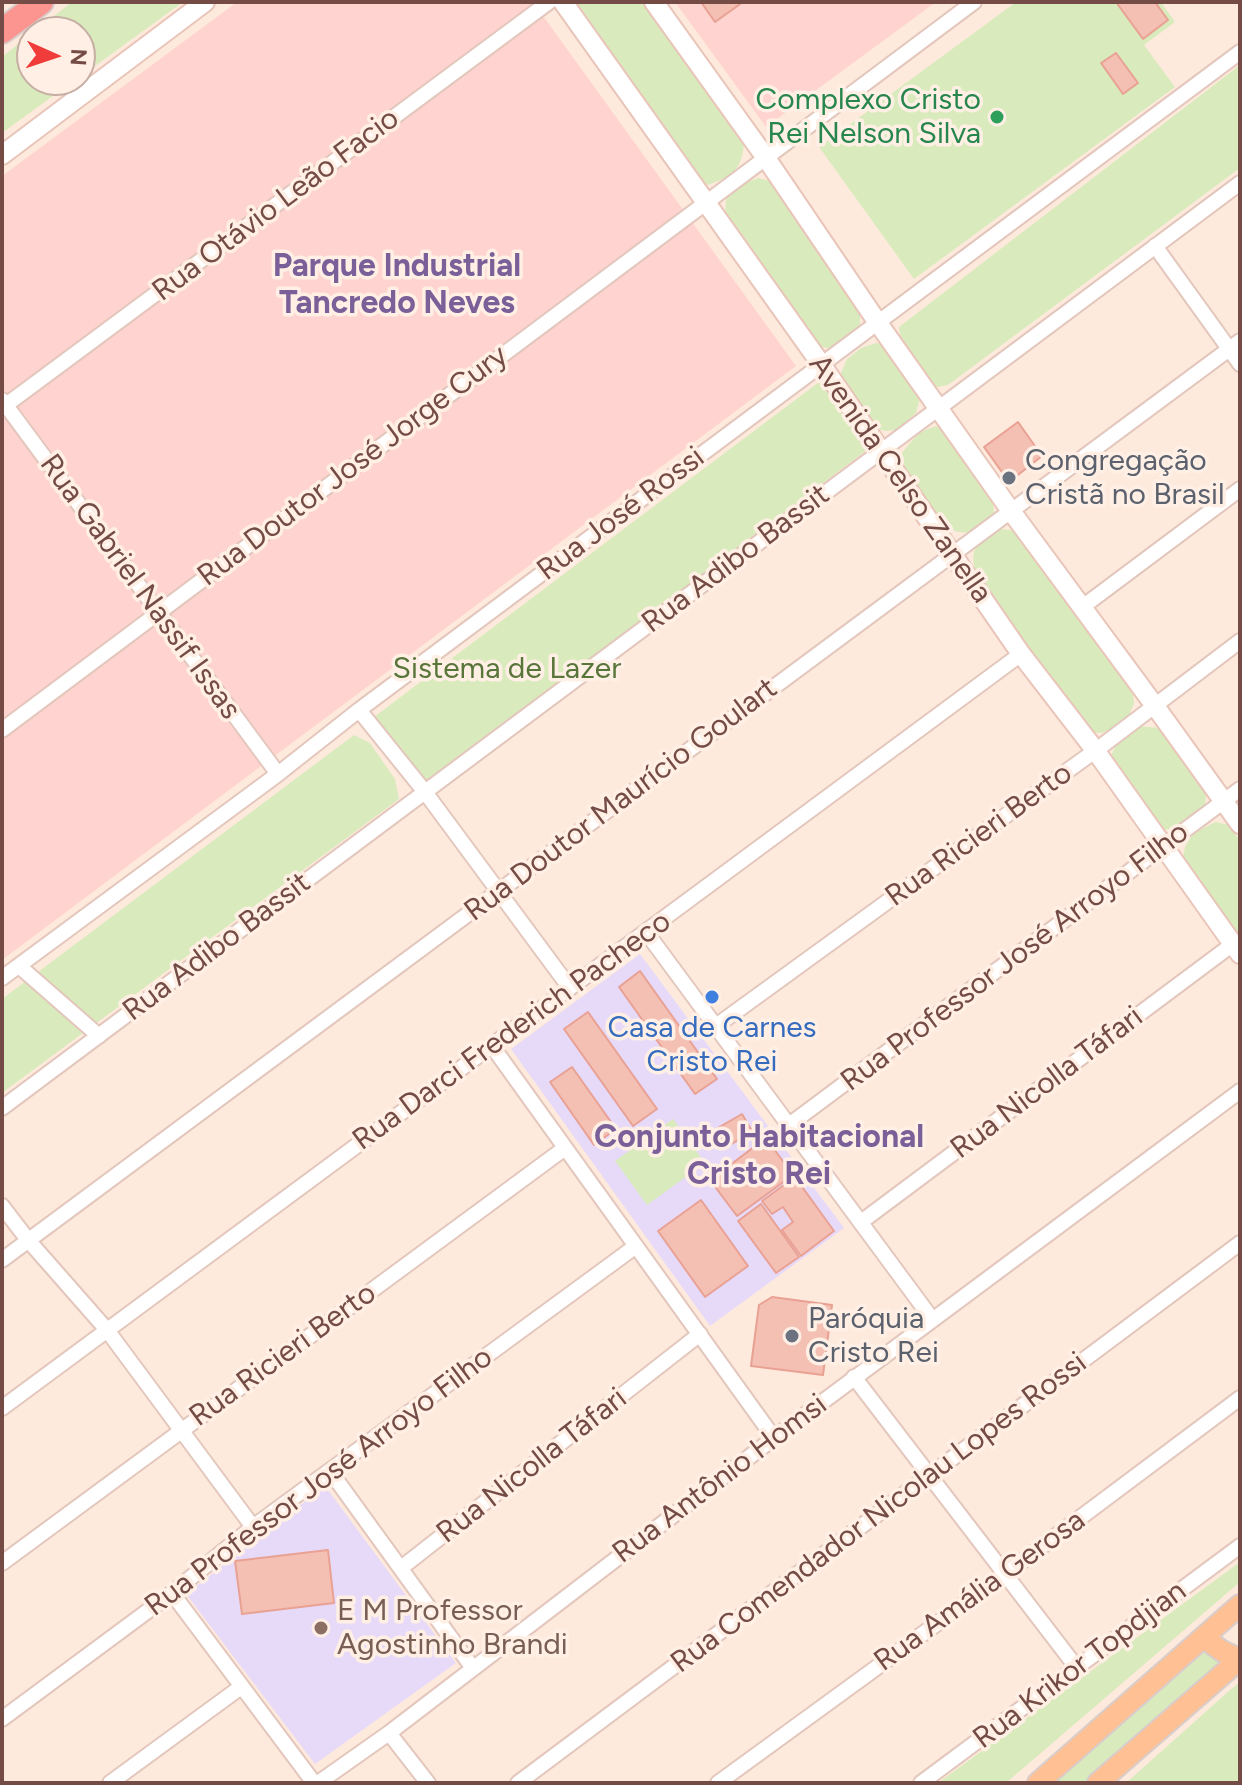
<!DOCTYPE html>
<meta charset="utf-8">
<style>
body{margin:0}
#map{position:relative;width:1242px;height:1785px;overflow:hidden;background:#feeadd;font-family:Figtree,sans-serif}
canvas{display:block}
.frame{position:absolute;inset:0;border:4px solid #744c45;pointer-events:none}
.north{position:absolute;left:16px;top:16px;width:80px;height:80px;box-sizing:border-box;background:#ffefe5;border:2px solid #c7aea5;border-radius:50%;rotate:93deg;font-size:22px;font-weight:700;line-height:32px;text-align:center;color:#744c45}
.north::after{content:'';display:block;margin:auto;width:28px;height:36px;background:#f03c3a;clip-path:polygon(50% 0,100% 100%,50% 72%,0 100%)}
</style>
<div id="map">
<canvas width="1242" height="1785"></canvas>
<div class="frame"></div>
<div class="north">N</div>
</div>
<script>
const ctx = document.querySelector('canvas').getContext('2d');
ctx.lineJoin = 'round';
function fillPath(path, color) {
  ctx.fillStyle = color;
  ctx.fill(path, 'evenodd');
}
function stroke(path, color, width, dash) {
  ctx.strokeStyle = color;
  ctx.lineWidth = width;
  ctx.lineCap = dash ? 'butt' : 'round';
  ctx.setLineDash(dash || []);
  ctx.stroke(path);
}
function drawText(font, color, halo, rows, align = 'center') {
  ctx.font = font + ' Figtree,sans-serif';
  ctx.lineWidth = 7;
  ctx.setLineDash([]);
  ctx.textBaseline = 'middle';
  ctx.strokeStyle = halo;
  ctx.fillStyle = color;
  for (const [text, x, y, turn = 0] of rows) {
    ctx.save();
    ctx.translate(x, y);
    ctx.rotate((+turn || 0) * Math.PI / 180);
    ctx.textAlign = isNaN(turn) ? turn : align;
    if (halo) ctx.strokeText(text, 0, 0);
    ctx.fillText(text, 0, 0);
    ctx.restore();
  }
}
fillPath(new Path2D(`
 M237 2H533L796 366 2 960V176Z
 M675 2H936L766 127Z`), '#ffd4d0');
fillPath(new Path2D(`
 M640 954 844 1228 710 1326 511 1049Z
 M325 1486 456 1663 315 1764 186 1594Z`), '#e7daf9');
fillPath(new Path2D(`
 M72 2H183L80 77V32H33Z
 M574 2H641L744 145C740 175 729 177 702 187L573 7Z
 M1016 2H1161L1175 22 1144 45 1175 87 914 279 819 147Z
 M32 33V80H75L2 133V57Z
 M1240 65V168L948 385 938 387 928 382 901 341 899 327Z
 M758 178 772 181 860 307V328L832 349 817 346 725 217 726 199 745 183Z
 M876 343 887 345 920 398 916 413 896 430 886 431 876 429 844 388 841 373 847 359 861 348Z
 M823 379 872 446 427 782 374 717Z
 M938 426 993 496 994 513C981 530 967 539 947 527L904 468 902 453C914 438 919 430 938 426Z
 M1001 529 1020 531 1048 569 1133 692 1134 704 1128 717 1115 727 1102 733 1088 732 976 574C968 545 979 542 1001 529Z
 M1137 726 1160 728 1202 787 1206 796 1205 807 1175 830 1158 829 1115 770 1111 756 1119 737Z
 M354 735 370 743 395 779 399 799 2 1093V999Z
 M1216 822 1229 825 1240 841V943L1184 866C1181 840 1193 832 1216 822Z
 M673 1119 705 1163 647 1205 615 1161Z
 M1240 1562V1582L1006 1783H938Z
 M1207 1650 1221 1657V1664L1085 1783H1055Z
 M1240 1682V1783H1126L1230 1690Z`), '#d9ebbc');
const building = new Path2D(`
 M701 2H743L715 22Z
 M1116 2H1155L1168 20 1143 39Z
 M1116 53 1138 83 1123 94 1101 63Z
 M1018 422 1042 456 1009 482 984 447Z
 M640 971 717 1079 695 1094 619 987Z
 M588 1012 657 1109 633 1126 564 1029Z
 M572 1067 616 1129 594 1145 550 1082Z
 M742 1114 752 1131 727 1147 716 1129Z
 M766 1138 793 1175 737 1216 710 1180Z
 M795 1177 834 1231 801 1256 782 1230 793 1222 783 1207 772 1214 762 1201Z
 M701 1200 748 1266 705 1297 658 1231Z
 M761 1204 799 1257 776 1273 738 1221Z
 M772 1297 832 1305 823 1375 751 1366 759 1305Z
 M328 1550 334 1603 242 1614 235 1561Z`);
fillPath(building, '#f4c0b3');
stroke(building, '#e8a193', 2);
const street = new Path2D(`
 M1155 246 1240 364
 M2 400 278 774
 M2 408 549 2
 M1081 608 1240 489
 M359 710 425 792 570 988
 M2 730 974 2
 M646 932 932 1319
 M19 966 99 1036
 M2 978 278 774 359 710 1240 52
 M716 1026 1103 745 1240 641
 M492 1046 774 1438
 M2 1108 1240 183
 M789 1125 1240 789
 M2 1206 28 1240 107 1330 253 1527
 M861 1222 1233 944
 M2 1260 1240 341
 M854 1377 1077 1668
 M2 1408 1021 654
 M330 1471 472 1667
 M2 1563 565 1148
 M401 1568 700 1334
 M172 1593 314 1783
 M2 1719 172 1593 253 1527 636 1246
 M389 1733 428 1783
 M110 1783 241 1687
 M318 1783 389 1733 774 1438 1240 1091
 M518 1783 1240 1243
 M718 1783 1005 1574 1240 1398
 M921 1783 1240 1546`);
const secondary = new Path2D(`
 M563 2 821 364 1021 654 1095 750 1240 954
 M654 2 766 158 878 323 1011 511 1155 706 1240 824
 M2 155 205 2`);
const primary = new Path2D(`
 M1204 1638 1222 1651 1239 1659
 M1038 1783 1240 1605
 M1098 1783 1240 1659`);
const highway = new Path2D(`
 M2 31 41 2`);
stroke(street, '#e3c6bc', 18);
stroke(secondary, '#e9c5b9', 22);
stroke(primary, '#d8cdcb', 24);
stroke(highway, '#d8cdcb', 28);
stroke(street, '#fff', 14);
stroke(secondary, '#fff', 18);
stroke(primary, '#ffc093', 20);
stroke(highway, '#fc958f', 24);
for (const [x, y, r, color] of [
 [997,117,8,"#2e9e5b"],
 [1009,478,8,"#6b7280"],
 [712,997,8,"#3f7fe0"],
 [792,1336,8,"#6b7280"],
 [321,1628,8,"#8d6e63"]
]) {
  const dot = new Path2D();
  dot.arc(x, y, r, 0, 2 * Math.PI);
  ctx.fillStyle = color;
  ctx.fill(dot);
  stroke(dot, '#ffefe5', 3);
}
drawText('30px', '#27864d', '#ffefe5', [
 ["Complexo Cristo",981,100],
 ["Rei Nelson Silva",981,134]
], 'right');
drawText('30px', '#744c45', '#ffefe5', [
 ["Rua Otávio Leão Facio",276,205,-37],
 ["Rua Doutor José Jorge Cury",353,466,-37],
 ["Avenida Celso Zanella",900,479,55],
 ["Rua José Rossi",621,514,-37],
 ["Rua Adibo Bassit",736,559,-37],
 ["Rua Gabriel Nassif Issas",140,587,54],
 ["Rua Doutor Maurício Goulart",621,800,-37],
 ["Rua Ricieri Berto",979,835,-36],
 ["Rua Adibo Bassit",217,947,-37],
 ["Rua Professor José Arroyo Filho",1015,957,-37],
 ["Rua Darci Frederich Pacheco",512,1031,-36],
 ["Rua Nicolla Táfari",1047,1083,-37],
 ["Rua Ricieri Berto",283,1355,-36],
 ["Rua Nicolla Táfari",532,1466,-38],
 ["Rua Antônio Homsi",720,1479,-37],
 ["Rua Professor José Arroyo Filho",319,1482,-37],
 ["Rua Comendador Nicolau Lopes Rossi",879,1513,-37],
 ["Rua Amália Gerosa",980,1591,-36],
 ["Rua Krikor Topdjian",1080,1665,-37]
]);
drawText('30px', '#5b616d', '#ffefe5', [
 ["Congregação",1025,461],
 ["Cristã no Brasil",1025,495],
 ["Paróquia",808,1319],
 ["Cristo Rei",808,1353]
], 'left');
drawText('30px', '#58753a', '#ffefe5', [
 ["Sistema de Lazer",507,669]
]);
drawText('30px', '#366cbe', '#ffefe5', [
 ["Casa de Carnes",712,1028],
 ["Cristo Rei",712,1062]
]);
drawText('30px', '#785e54', '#ffefe5', [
 ["E M Professor",337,1611],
 ["Agostinho Brandi",337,1645]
], 'left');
drawText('bold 32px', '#796098', '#ffefe5', [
 ["Parque Industrial",397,267],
 ["Tancredo Neves",397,304],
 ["Conjunto Habitacional",759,1138],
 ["Cristo Rei",759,1175]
]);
</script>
